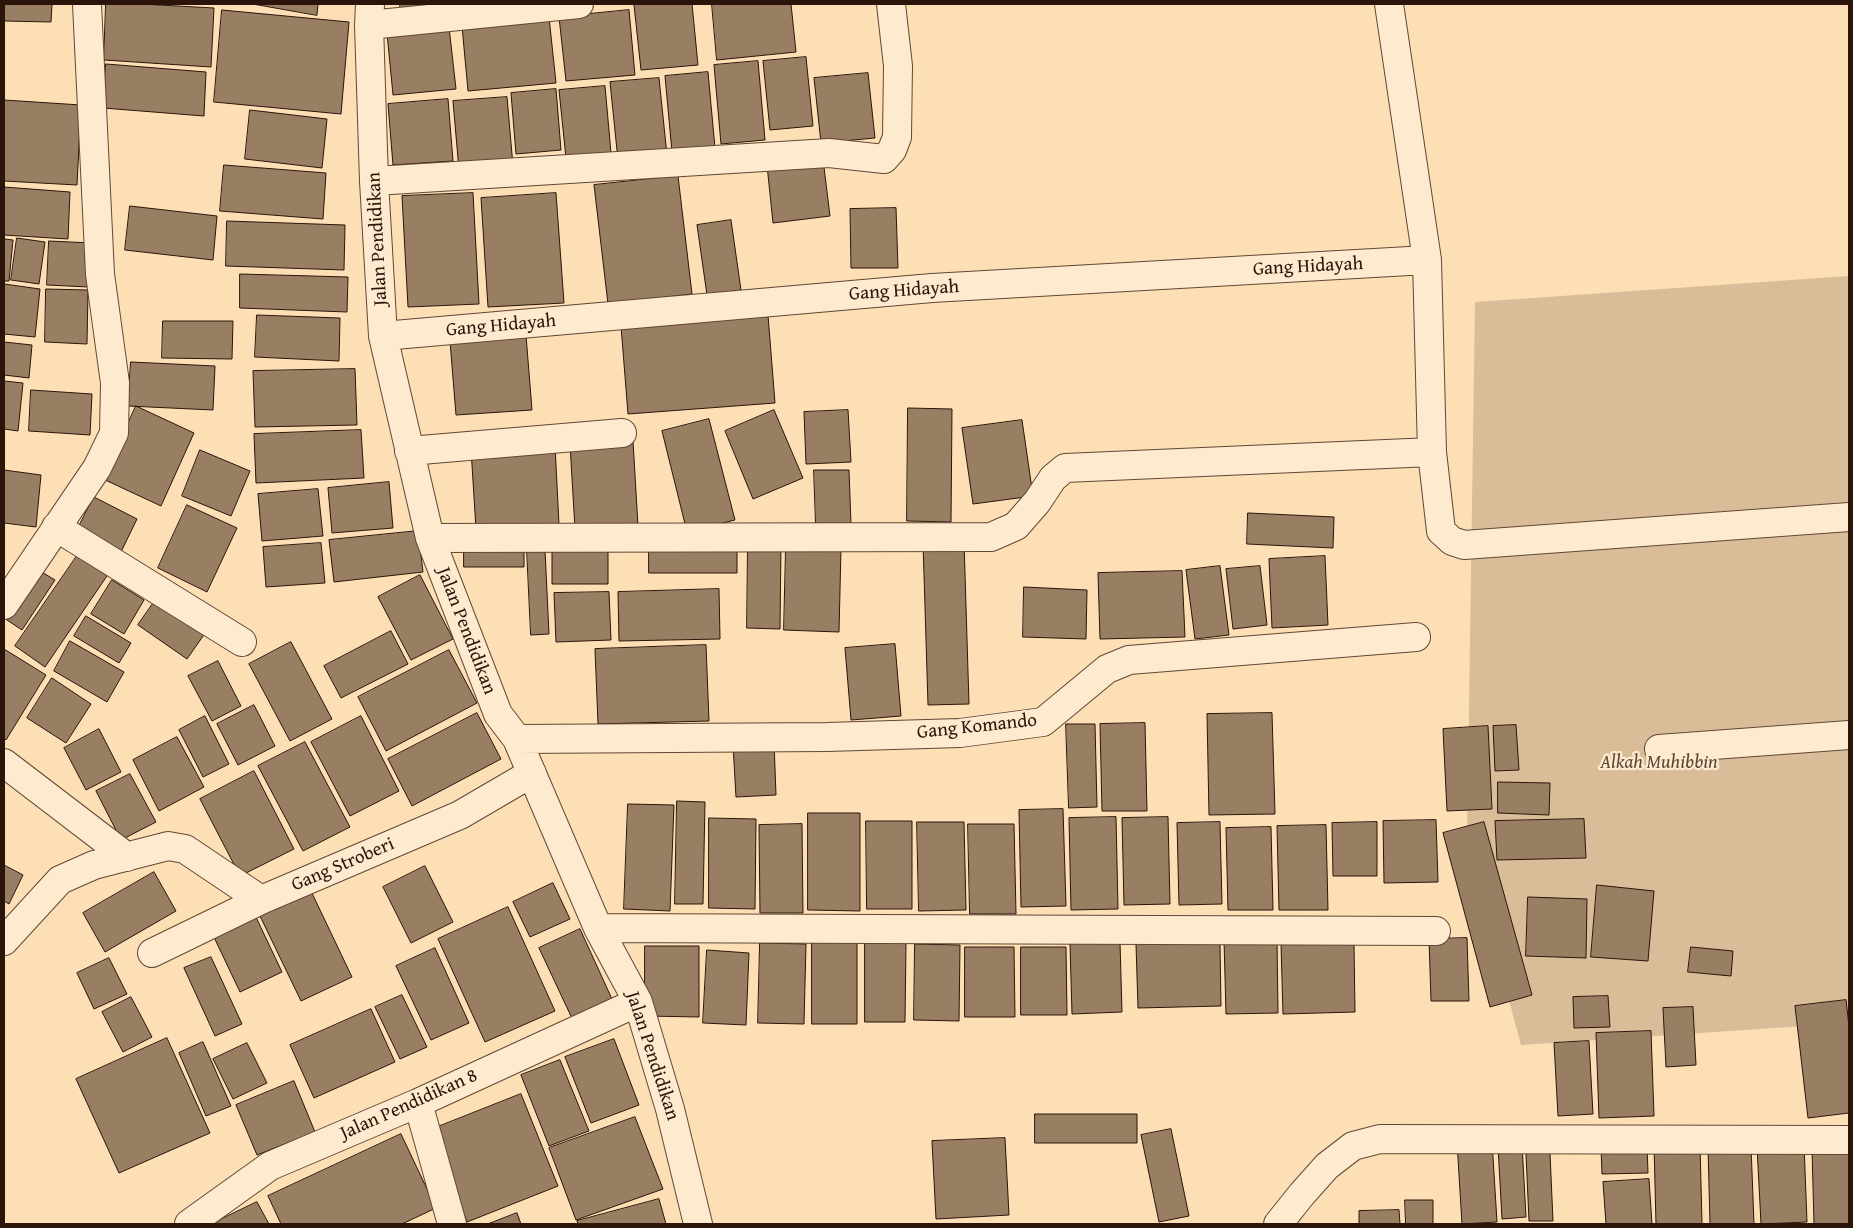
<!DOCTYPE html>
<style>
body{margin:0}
#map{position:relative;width:1853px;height:1228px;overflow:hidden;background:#fddfb5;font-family:"Gentium Book Plus",serif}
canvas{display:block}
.frame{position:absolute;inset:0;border:5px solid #2b150b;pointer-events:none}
</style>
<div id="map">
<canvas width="1853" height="1228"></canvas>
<div class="frame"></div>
</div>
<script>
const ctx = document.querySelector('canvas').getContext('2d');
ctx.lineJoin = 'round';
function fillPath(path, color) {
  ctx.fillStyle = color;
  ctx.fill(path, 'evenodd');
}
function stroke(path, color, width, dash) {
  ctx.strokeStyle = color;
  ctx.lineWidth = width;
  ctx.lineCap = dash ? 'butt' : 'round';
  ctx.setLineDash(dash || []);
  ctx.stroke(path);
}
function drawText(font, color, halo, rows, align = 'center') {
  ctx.font = font + ' "Gentium Book Plus",serif';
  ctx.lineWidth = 4.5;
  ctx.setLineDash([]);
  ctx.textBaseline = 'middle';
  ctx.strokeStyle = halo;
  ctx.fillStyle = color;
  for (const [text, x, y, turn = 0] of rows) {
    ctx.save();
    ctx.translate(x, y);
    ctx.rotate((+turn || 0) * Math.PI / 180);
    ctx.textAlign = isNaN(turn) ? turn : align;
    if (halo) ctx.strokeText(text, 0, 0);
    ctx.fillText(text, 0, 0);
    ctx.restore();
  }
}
fillPath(new Path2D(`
 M1849 276V1023L1521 1045 1467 843 1475 302Z`), '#d9bd98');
const building = new Path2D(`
 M4 4H52L51 22 4 21Z
 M106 4H141L214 8 211 67 104 60Z
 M253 4H318L317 15Z
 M400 4H435L436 10 401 13Z
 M649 4H692L698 65 641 70 634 5Z
 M712 4H791L796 52 717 60Z
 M222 10 349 22 341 114 214 102Z
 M629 10 635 75 566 81 559 17Z
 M549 17 556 83 468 91 462 26Z
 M449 27 456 89 393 95 387 33Z
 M806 57 813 126 770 130 763 61Z
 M758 61 765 140 721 144 714 65Z
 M106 64 206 72 204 116 103 108Z
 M708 72 715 148 672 152 665 76Z
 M868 73 875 138 821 143 814 78Z
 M659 78 667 155 618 160 610 82Z
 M605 86 611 153 566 158 559 90Z
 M556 89 561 150 516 154 511 93Z
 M507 97 513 166 459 170 453 101Z
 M448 99 453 161 393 165 388 104Z
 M4 100 81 105 77 185 4 181Z
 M250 110 327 119 322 168 245 159Z
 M823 159 830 216 773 223 767 165Z
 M224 165 326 173 323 219 220 211Z
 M678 176 692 294 608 304 594 185Z
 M4 187 70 192 68 239 4 235Z
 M473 193 479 304 408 307 402 196Z
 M556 193 564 303 488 307 481 198Z
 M130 206 217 216 213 260 125 250Z
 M896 208 898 268H851L850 209Z
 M731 220 741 290 707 295 697 225Z
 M227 221 345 225 344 270 226 266Z
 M17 238 45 242 39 284 11 280Z
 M4 239 13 240 9 281H4Z
 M49 241 91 243 89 287 47 285Z
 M240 274 348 277 347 312 240 308Z
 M4 284 40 289 35 337 4 334Z
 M46 289 88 290 87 344 45 342Z
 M257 315 340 318 339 361 255 357Z
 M768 315 775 403 628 414 621 326Z
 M163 321H233L232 359 162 358Z
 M526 335 532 410 456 415 450 341Z
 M4 342 32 345 29 378 4 375Z
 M131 362 215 366 213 410 128 406Z
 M355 369 357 425 255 427 253 371Z
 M4 381 23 383 18 431 4 429Z
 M31 390 92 394 90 435 29 431Z
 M136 406 194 433 161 506 103 479Z
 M908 408 952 409 951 522 907 521Z
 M774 410 803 478 753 499 725 431Z
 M848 410 851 462 806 464 804 412Z
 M709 419 735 520 687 532 662 431Z
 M1022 420 1033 496 973 504 962 428Z
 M361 430 364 478 256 483 254 434Z
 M633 441 638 526 575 529 570 444Z
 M555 445 559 525 476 529 471 449Z
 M200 450 250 471 231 516 182 496Z
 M4 470 41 475 36 527 4 523Z
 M814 470H849L851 525 816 526Z
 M389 482 393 528 332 533 328 488Z
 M318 489 323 536 262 541 258 494Z
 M94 497 137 519 119 556 75 534Z
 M187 505 237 528 207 592 158 568Z
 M1248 513 1334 517 1333 548 1247 544Z
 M418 531 423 572 334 582 329 540Z
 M964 541 969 704 928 705 923 542Z
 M608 542V584H552V543Z
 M649 542H737V573H649Z
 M321 543 325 583 266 587 263 547Z
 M748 543H781L780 629 747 628Z
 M464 545H524V567H464Z
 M786 547 841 548 839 632 784 630Z
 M527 550H545L549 634 531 635Z
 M79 553 109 573 45 667 15 646Z
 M1325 556 1328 625 1272 628 1269 559Z
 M1220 566 1229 635 1195 639 1186 570Z
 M1260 566 1267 625 1233 629 1226 569Z
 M35 568 55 580 22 630 4 618Z
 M1182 571 1185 637 1100 639 1098 573Z
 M420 575 453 639 411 660 378 597Z
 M112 580 144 600 124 634 91 614Z
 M1024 587 1087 590 1086 639 1023 637Z
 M719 589 720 639 619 641 618 592Z
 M609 592 611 640 556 642 554 593Z
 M159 595 208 629 187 659 138 625Z
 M86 616 131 643 119 663 74 636Z
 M391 631 408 664 341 698 324 666Z
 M70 641 124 672 107 702 54 671Z
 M291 642 332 719 290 741 249 664Z
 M895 644 901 716 851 720 845 648Z
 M706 645 709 721 598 724 595 649Z
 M4 649 46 675 6 740 4 738Z
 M449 650 477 703 386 751 358 697Z
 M218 661 241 706 212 721 188 676Z
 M52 678 91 704 66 743 27 718Z
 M254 705 275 746 238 765 217 724Z
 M477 713 501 759 412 806 388 759Z
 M1272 713 1275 814 1209 815 1207 714Z
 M205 716 229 764 203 777 179 730Z
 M361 716 399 791 350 816 311 742Z
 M1145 723 1147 811H1102L1100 724Z
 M1066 724H1095L1097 807 1069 808Z
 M1516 725 1519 770 1495 771 1493 726Z
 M1488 726 1492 809 1447 811 1443 729Z
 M99 729 121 772 86 790 64 748Z
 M177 737 204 787 159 811 133 760Z
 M305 742 350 827 303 851 258 766Z
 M774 742 776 795 736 797 733 745Z
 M254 771 294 849 240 876 200 799Z
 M130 774 156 822 121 840 96 791Z
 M1498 782 1550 783 1549 815 1498 813Z
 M677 801 705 802 703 904H675Z
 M628 804 674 805 670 911 624 909Z
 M1063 809 1066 906 1021 907 1019 810Z
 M808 813H860V911L808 910Z
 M1116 817 1118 909 1071 910 1069 818Z
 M1168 817 1170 904 1124 905 1122 818Z
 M709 818 756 819 755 909 709 908Z
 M1584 819 1586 858 1497 860 1495 821Z
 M1436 820 1438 882 1384 883 1383 821Z
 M866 821H912V909H867Z
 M917 822H964L966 910 919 911Z
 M1220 822 1222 904 1179 905 1177 823Z
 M1377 822V876H1333L1332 823Z
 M1484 822 1532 995 1490 1007 1443 833Z
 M802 824 803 913H760L759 825Z
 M968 824H1014L1016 914H970Z
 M1326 825 1328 910H1279L1277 826Z
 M1271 827 1273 910H1228L1226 828Z
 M4 865 23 875 9 904 4 901Z
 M425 866 453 922 411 943 383 887Z
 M154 872 176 911 105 952 83 913Z
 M553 883 570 919 530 937 513 902Z
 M1597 885 1654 891 1648 961 1591 957Z
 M310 889 352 977 301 1001 259 914Z
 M1528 897 1587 899 1586 958 1526 956Z
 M508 907 555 1011 485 1042 438 939Z
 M254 913 282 972 240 992 212 933Z
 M580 929 617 1010 577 1029 539 948Z
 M1467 938 1469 1001H1431L1429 939Z
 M1277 939 1278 1013 1226 1014 1224 940Z
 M812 940H857V1024H812Z
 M865 942 906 943 905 1022H865Z
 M1120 942 1122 1012 1072 1014 1070 943Z
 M760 943 806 944 804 1024 758 1023Z
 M1220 943 1221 1006 1138 1008 1136 944Z
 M1354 943 1355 1012 1283 1014 1281 944Z
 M915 944 960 945 959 1021 914 1020Z
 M645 946H699V1017L645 1016Z
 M965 947H1014L1015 1017H965Z
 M1021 947H1066L1067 1015H1021Z
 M1691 947 1733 951 1731 976 1688 972Z
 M435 948 469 1023 431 1040 396 966Z
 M707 950 749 953 746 1025 703 1023Z
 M211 957 242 1024 215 1036 184 968Z
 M109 958 127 994 94 1009 77 973Z
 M402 995 427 1047 400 1059 375 1007Z
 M1608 996 1610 1027 1574 1028 1573 997Z
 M131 997 152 1037 123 1052 102 1012Z
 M1846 1000 1849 1026V1113L1808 1118 1795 1006Z
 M1693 1007 1696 1065 1666 1067 1663 1008Z
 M371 1009 395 1062 314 1098 290 1045Z
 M1651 1031 1654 1116 1599 1118 1596 1033Z
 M167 1038 210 1133 119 1173 76 1079Z
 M614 1039 639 1105 591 1123 565 1057Z
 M1589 1041 1593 1114 1558 1116 1554 1043Z
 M203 1042 231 1106 206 1116 179 1053Z
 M247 1043 267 1083 233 1099 213 1059Z
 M560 1060 589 1131 549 1146 521 1075Z
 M294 1081 315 1132 257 1155 236 1105Z
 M521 1094 558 1186 467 1222 430 1130Z
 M1035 1114H1137V1143H1035Z
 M635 1117 663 1189 576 1220 549 1148Z
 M1171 1129 1189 1216 1159 1222 1141 1135Z
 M401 1134 436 1208 402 1224H281L268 1196Z
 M1005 1138 1009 1215 936 1219 932 1141Z
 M1492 1141 1497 1222 1462 1224 1457 1142Z
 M1522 1144 1526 1217 1502 1219 1498 1146Z
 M1700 1144 1702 1224H1656L1654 1145Z
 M1804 1144 1807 1222 1761 1224 1757 1146Z
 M1647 1145 1648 1173 1602 1174 1601 1147Z
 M1751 1146 1754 1224H1710L1708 1147Z
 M1849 1148V1224H1814L1812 1149Z
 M1550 1153 1553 1221H1529L1526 1154Z
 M1649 1179 1652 1224H1606L1603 1182Z
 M659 1199 666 1224H578L577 1221Z
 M1405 1200H1433V1224H1406Z
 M257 1202 269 1224H211Z
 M1399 1210 1400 1224H1359V1211Z
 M517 1213 521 1224H488Z`);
fillPath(building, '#987e63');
stroke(building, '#2b150b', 1);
const minor = new Path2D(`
 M370 4 369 25 374 181 383 336 430 538 498 714 517 739 598 928 638 1002 670 1109 698 1224
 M1389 4 1427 260 1432 452 1441 531 1452 541 1464 545 1849 517
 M369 25 579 4
 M374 181 829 153 884 159 892 150 897 137 898 66 891 4
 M383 336 932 288 1427 260
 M409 451 622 433
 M56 527 242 642
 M430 538 991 537 1016 526 1037 502 1053 478 1065 468 1432 452
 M4 605 97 468 114 433 115 383 100 274 87 4
 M517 739 827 737 960 733 1043 722 1107 669 1129 660 1416 637
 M1659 749 1849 735
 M4 763 127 857
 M598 928 1436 931
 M4 941 60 880 94 865 168 846 185 849 261 900
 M152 953 261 900 460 815 532 773
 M418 1103 452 1224
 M189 1224 270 1166 418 1103 638 1002
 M1278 1224 1302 1194 1327 1166 1353 1146 1380 1139 1849 1140`);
stroke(minor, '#604836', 30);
stroke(minor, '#feeacf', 28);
drawText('19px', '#2b150b', '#feeacf', [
 ["Jalan Pendidikan",378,239,-93],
 ["Gang Hidayah",1308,267,-3],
 ["Gang Hidayah",904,291,-4],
 ["Gang Hidayah",501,326,-5],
 ["Jalan Pendidikan",466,631,69],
 ["Gang Komando",977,727,-6],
 ["Gang Stroberi",343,865,-23],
 ["Jalan Pendidikan",652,1056,72],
 ["Jalan Pendidikan 8",409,1105,-24]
]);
drawText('italic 19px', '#5f4735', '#feeacf', [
 ["Alkah Muhibbin",1659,763]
]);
</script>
